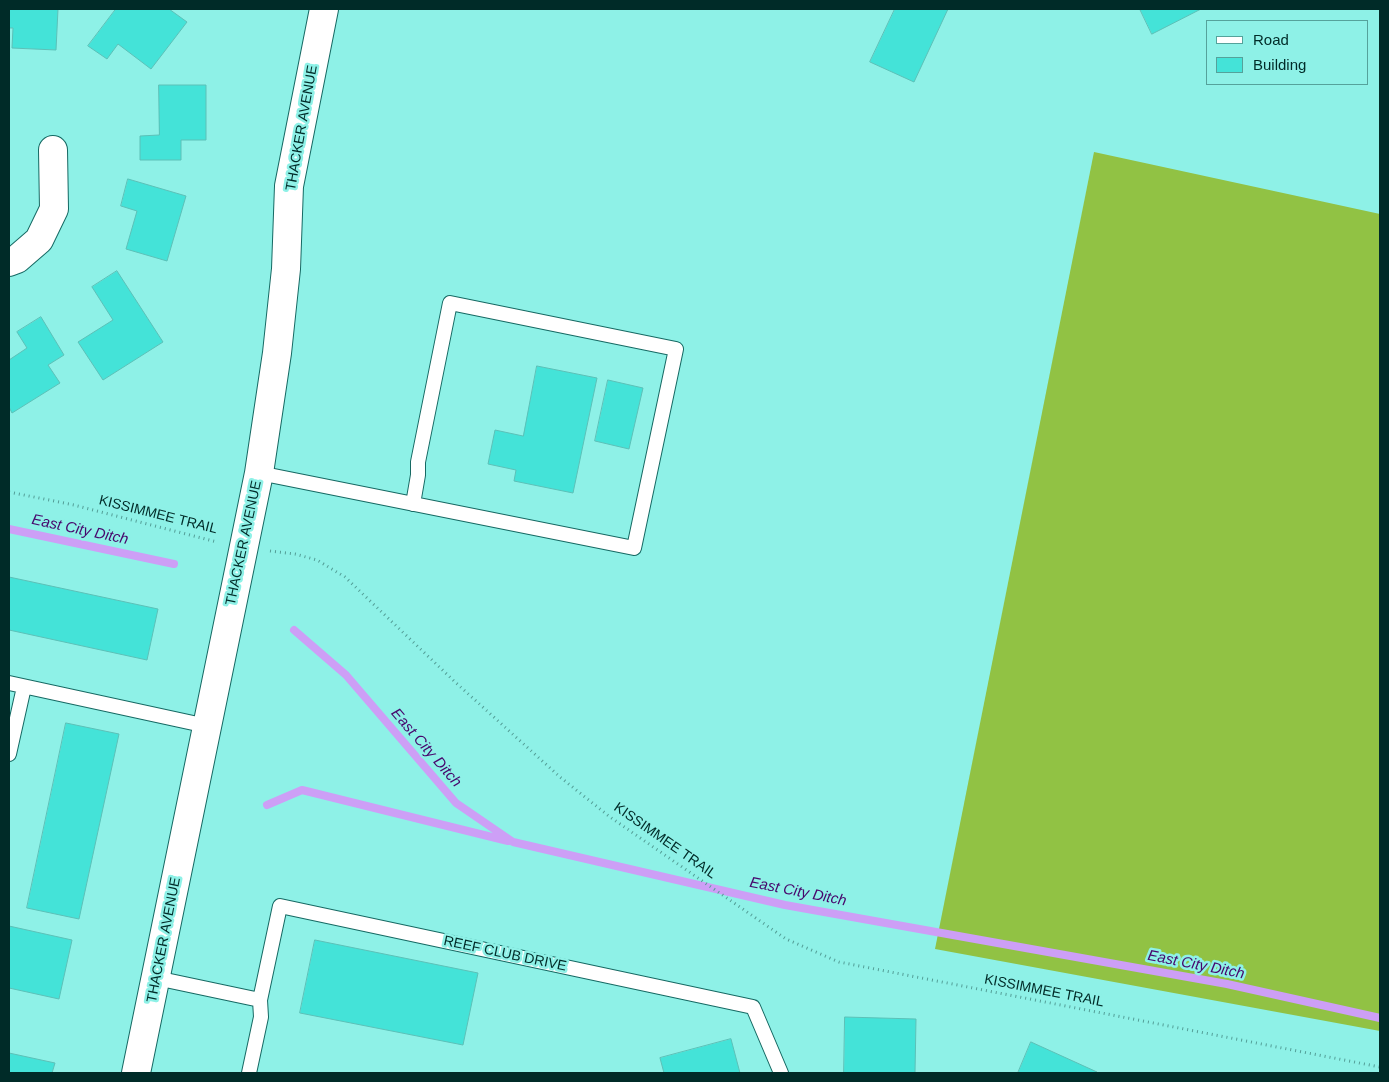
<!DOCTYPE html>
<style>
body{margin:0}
#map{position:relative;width:1389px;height:1082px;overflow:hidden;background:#8ef1e7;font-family:Helvetica,sans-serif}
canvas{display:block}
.frame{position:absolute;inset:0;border:10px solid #002b28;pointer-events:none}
.legend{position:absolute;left:1206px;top:20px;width:162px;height:65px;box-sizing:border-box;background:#8ef1e7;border:1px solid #55a29b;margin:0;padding:6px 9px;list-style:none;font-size:15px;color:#002b28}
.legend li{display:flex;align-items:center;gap:10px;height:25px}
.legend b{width:25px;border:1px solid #55a29b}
</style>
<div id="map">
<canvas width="1389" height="1082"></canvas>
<div class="frame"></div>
<ul class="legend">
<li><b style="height:6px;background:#fff"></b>Road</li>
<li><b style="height:14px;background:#44e3d8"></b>Building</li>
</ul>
</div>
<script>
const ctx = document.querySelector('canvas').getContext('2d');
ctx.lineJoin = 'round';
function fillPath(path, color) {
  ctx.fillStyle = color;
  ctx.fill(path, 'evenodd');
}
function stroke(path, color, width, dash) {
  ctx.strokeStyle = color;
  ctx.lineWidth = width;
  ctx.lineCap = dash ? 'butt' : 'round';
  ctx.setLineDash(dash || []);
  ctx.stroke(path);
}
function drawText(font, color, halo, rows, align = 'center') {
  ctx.font = font + ' Helvetica,sans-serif';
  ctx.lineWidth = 5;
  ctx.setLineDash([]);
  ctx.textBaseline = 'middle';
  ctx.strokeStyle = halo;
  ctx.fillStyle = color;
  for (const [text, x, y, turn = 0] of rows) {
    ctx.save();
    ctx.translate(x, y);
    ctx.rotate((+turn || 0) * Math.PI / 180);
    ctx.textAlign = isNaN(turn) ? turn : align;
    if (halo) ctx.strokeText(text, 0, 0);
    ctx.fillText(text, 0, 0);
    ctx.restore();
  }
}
fillPath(new Path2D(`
 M1094 152 1380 214V1031L935 949Z`), '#91c244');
stroke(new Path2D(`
 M9 529 174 564
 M294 630 346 675 456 803 513 842 785 905 1227 984 1380 1018
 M267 805 302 790 508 841`), '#cd9ff6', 8);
const building = new Path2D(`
 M9 9H58L56 50 12 48 13 28H9Z
 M116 9H169L187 22 151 69 118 44 107 59 88 46Z
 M895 9H948L914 82 870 62Z
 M1140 9H1201L1152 34Z
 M159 85H206V140H181V160H140V136L159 135Z
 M128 179 186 196 167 261 126 249 137 211 121 206Z
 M117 271 163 342 103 380 78 342 113 320 92 287Z
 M41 317 64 355 48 365 60 383 12 413 9 407V360L27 348 17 332Z
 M537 366 597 378 573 493 514 481 516 470 488 464 495 430 523 436Z
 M608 380 643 388 629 449 595 441Z
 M9 577 158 609 147 660 9 630Z
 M66 723 119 734 79 919 27 908Z
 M9 926 72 940 59 999 9 988Z
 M315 940 478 973 463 1045 300 1013Z
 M845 1017 916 1019 915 1073H844Z
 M731 1039 740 1073H664L660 1058Z
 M1031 1042 1097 1072 1096 1073H1018Z
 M9 1053 55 1063 52 1073H9Z`);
fillPath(building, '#44e3d8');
stroke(building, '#5cc0b7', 1);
const service = new Path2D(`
 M259 473 634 548 676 349 450 303 418 462V475L413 504
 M9 683 207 726
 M9 754 24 687
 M156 978 260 1000
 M249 1073 261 1017 260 1000 280 906 753 1007 781 1073`);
const minor = new Path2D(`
 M9 262 17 259 39 240 54 209 53 150`);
const tertiary = new Path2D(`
 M136 1073 259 473 277 353 286 269 289 186 324 9`);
stroke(service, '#166963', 16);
stroke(minor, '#166963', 30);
stroke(tertiary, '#166963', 30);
stroke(new Path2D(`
 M9 492 74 505 217 542
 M270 551 295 554 317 560 345 577 454 681 560 777 610 817 786 939 839 962 1380 1067`), '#539e97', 3, [1, 4]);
stroke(service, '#fff', 14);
stroke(minor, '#fff', 28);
stroke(tertiary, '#fff', 28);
drawText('14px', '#002b28', '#8ef1e7', [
 ["THACKER AVENUE",302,128,-80],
 ["KISSIMMEE TRAIL",158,515,14],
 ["THACKER AVENUE",244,543,-78],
 ["KISSIMMEE TRAIL",665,841,35],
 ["THACKER AVENUE",164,940,-79],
 ["REEF CLUB DRIVE",505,954,12],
 ["KISSIMMEE TRAIL",1044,991,11]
]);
drawText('italic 15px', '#47076c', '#8ef1e7', [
 ["East City Ditch",80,530,12],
 ["East City Ditch",426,748,49],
 ["East City Ditch",798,892,11],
 ["East City Ditch",1196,965,11]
]);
</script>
